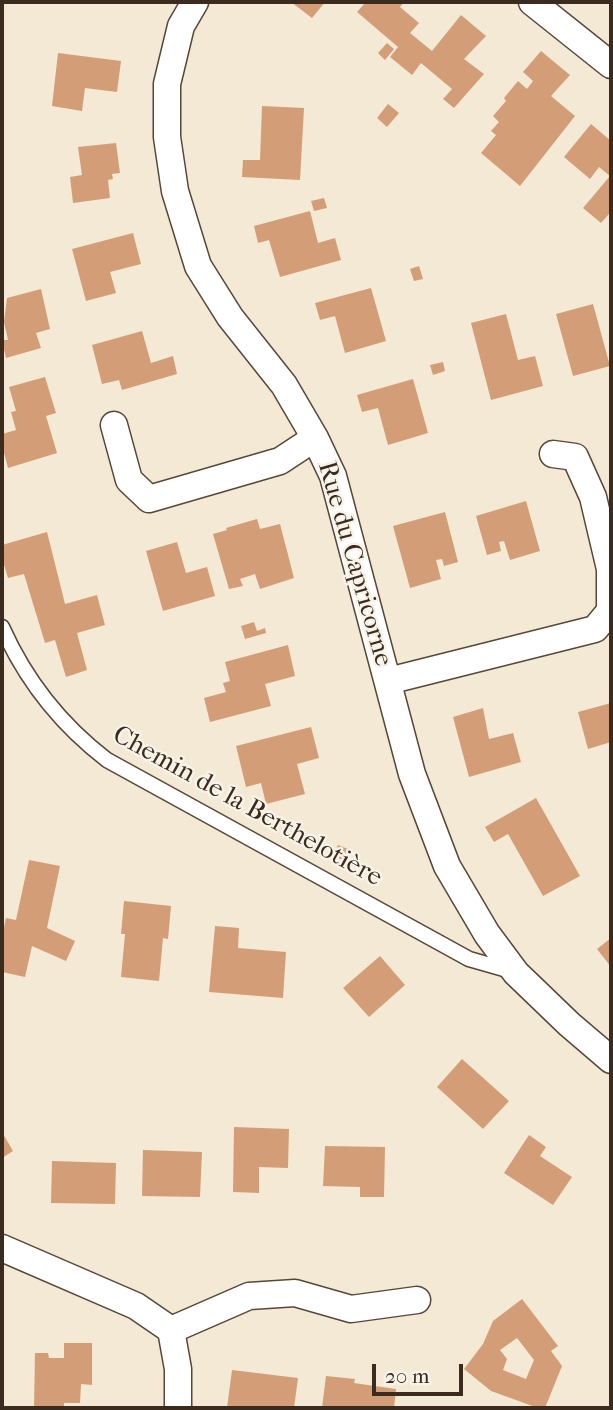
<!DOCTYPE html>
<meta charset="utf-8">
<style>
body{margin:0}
#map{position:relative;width:613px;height:1410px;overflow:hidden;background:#f4e9d4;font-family:"IM FELL French Canon",serif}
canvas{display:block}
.frame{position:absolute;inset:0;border:4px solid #3b2a1e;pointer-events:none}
.scale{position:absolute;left:372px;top:1364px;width:91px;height:32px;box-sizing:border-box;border:4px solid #3b2a1e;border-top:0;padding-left:9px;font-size:21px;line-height:24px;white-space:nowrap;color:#3b2a1e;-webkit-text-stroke:5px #f7f3e8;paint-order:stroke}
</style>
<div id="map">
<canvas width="613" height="1410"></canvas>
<div class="frame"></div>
<div class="scale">20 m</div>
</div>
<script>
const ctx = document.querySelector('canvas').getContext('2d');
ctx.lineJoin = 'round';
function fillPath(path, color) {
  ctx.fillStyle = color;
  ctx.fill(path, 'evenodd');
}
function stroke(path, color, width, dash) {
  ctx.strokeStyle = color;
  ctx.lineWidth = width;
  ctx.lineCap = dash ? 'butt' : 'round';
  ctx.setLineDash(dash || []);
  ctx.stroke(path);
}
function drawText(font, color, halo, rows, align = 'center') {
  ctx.font = font + ' "IM FELL French Canon",serif';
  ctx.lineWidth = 5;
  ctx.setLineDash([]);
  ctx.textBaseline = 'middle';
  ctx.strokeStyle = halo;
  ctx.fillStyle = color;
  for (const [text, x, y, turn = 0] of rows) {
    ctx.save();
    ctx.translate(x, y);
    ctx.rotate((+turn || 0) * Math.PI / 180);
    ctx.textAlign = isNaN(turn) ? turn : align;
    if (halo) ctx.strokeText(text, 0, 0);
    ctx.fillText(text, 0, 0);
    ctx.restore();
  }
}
fillPath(new Path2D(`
 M291 2H325L312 18Z
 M366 2H404L400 7 419 23 410 33 432 51 461 15 486 36 464 59 484 74 454 108 443 99 452 89 421 63 412 75 390 57 398 47 357 12Z
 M387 43 394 49 385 60 378 53Z
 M541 51 570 75 551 96 575 116 520 186 481 153 496 135 491 131 499 122 493 116 506 101 504 98 518 81 527 89 533 81 523 72Z
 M58 53 121 61 117 92 85 88 82 111 52 106Z
 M388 104 399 113 387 127 377 118Z
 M262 106 304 108 300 180 242 177 243 160H260Z
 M591 124 611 141V215L609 214 601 223 583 208 610 176 599 167 590 179 564 157Z
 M116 143 120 173 112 174 113 179 108 180 110 198 73 203 70 177 82 175 78 147Z
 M324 198 327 208 314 211 311 201Z
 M310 211 318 243 335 238 341 260 280 277 269 240 258 243 254 226Z
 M133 233 141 264 110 272 116 293 86 301 72 249Z
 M419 266 423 279 414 281 410 269Z
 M371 288 386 341 345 353 335 316 320 320 315 303Z
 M41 289 50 329 36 333 41 348 6 358 2 340H8L4 322 7 298Z
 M593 304 610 366 573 376 556 314Z
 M506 314 518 360 535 356 543 386 491 400 471 323Z
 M142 331 151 363 173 356 177 374 122 390 119 380 102 384 92 345Z
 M443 362 445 371 433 375 430 365Z
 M45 377 56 413 46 416 57 453 8 468 2 445V434L16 430 11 412 16 411 9 387Z
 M413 379 428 433 388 445 378 408 362 412 357 395Z
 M526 501 540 551 510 560 504 541 499 542 501 551 487 555 476 516Z
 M445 512 458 562 444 566 442 559 436 560 441 579 410 588 393 526Z
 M257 519 260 529 280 524 294 578 260 589 255 574 240 579 243 586 229 589 213 534 227 530 226 528Z
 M47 532 65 604 97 595 105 625 77 633 87 670 66 677 55 640 45 643 24 574 8 578 2 558V545Z
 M177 542 186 573 207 567 215 596 163 611 146 551Z
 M254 622 257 631 265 628 266 633 245 639 241 626Z
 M288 645 295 676 265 684 271 706 210 722 204 698 226 692 223 683 230 681 225 662Z
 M611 703V742L588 749 578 712Z
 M483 708 489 739 513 733 521 762 469 777 453 717Z
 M311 727 319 758 297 764 305 794 266 804 261 783 246 787 236 746Z
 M536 798 580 876 543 896 508 834 494 842 485 827Z
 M338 845 348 849 342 860 333 855Z
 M29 860 60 866 47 928 75 941 66 961 32 946 25 977 2 972V936L6 918 16 920Z
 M124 901 171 906 168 939 163 938 159 981 121 977 125 934H121Z
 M215 926 239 928 238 948 286 952 283 998 209 992Z
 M611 938V967L597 949Z
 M380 956 405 985 369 1017 343 988Z
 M462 1059 509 1101 483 1129 437 1087Z
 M234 1127 289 1129 288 1168 259 1167V1193L233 1192Z
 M2 1132 13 1151 2 1158Z
 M529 1135 546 1147 540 1156 572 1177 553 1205 504 1173Z
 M325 1146 385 1147 384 1197H360V1187L323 1186Z
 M143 1150 202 1152 200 1197 142 1196Z
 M52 1161 116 1163 115 1204 51 1203Z
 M522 1299 558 1346 551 1351 562 1366 545 1408H538L491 1391 464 1369 483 1344 493 1321ZM517 1338 534 1360 526 1379 503 1370 507 1359 500 1350Z
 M64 1343H92V1385L81 1384 80 1403H64V1408H34L35 1353H48L49 1358H64Z
 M232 1370 298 1378 294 1408H227Z
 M326 1376 355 1379 354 1383 396 1389 394 1408H322Z`), '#d39e77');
const service = new Path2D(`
 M2 627C26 681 60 724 107 760L469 959 511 971`);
const minor = new Path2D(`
 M195 2 181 26 167 84V137L175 191 198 266 230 317 284 385 315 438 333 476 412 774 447 866 487 934 516 973 569 1024 611 1060
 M532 2 611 65
 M114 425 129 480 149 499 280 461 315 438
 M388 681 595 629 610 611V569L593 497 575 457 553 454
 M2 1248 136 1306 171 1330 249 1296 295 1293 351 1309 417 1300
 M171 1330 178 1369V1408`);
stroke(service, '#574739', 17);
stroke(minor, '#574739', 29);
stroke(service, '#fff', 14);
stroke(minor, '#fff', 26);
drawText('26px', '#3b2a1e', '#f7f3e8', [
 ["Rue du Capricorne",354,564,74],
 ["Chemin de la Berthelotière",247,807,29]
]);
</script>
